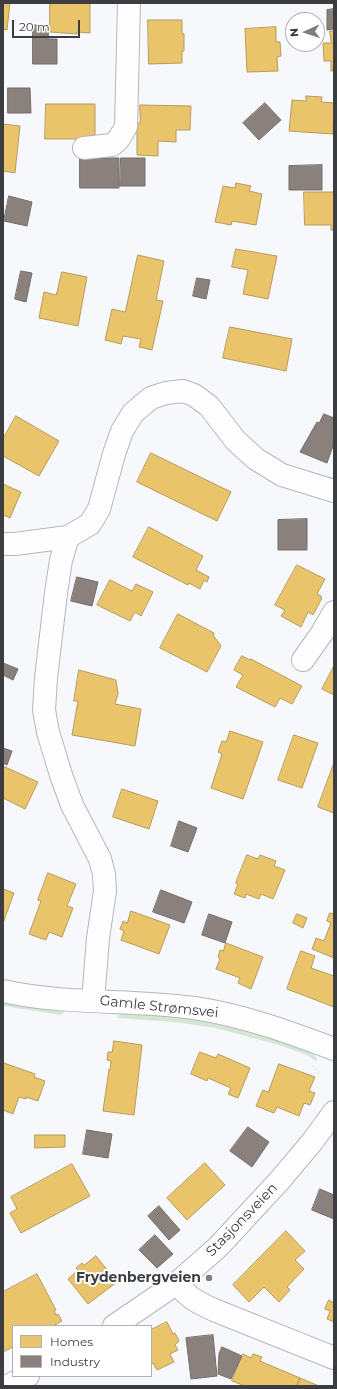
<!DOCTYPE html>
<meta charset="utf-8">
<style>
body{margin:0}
#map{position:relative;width:337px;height:1389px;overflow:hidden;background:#f6f8fc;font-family:Montserrat,sans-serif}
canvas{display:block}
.frame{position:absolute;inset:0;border:4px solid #3b3d40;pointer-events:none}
.legend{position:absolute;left:12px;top:1325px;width:140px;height:52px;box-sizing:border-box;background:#fff;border:1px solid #b1b1b3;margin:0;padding:5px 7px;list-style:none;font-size:12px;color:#3b3d40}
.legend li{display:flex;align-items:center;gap:8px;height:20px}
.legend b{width:20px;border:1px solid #b1b1b3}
.north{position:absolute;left:285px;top:12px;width:40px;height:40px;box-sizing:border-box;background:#fff;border:1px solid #b1b1b3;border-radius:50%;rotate:267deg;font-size:11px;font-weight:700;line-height:16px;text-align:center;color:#3b3d40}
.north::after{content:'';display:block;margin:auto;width:14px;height:18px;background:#7c7e82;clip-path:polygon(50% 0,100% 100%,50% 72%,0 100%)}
.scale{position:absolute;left:12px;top:20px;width:68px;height:18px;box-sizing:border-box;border:2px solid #3b3d40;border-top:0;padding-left:5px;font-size:12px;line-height:14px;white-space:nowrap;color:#3b3d40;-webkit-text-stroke:3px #fff;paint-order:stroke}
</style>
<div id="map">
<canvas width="337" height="1389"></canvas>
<div class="frame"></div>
<ul class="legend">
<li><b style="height:11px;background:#e9c46a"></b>Homes</li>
<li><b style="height:11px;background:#8a817c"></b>Industry</li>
</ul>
<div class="north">N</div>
<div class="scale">20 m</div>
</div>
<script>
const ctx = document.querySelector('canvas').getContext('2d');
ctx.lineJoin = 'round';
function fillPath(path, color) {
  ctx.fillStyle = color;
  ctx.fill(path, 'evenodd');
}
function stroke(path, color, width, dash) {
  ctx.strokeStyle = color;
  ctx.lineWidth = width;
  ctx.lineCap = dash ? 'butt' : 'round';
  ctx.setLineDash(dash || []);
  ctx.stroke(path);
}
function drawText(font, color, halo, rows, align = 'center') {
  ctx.font = font + ' Montserrat,sans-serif';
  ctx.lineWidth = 4;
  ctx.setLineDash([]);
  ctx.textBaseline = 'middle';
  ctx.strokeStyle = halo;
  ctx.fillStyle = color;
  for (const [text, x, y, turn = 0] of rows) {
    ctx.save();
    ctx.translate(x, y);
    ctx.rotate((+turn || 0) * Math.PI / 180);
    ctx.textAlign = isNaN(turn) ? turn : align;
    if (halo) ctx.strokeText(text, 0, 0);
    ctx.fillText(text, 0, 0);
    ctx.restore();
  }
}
fillPath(new Path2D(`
 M3 1003 16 1004 65 1011 61 1015 3 1006Z
 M122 1014C177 1014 232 1025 284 1042 295 1046 309 1049 317 1058L316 1061 305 1054 279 1045 216 1028 175 1022 117 1018 119 1015Z`), '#d3e8d3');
const homes = new Path2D(`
 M3 3H10L7 30 3 29Z
 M50 3H90V33L77 32V34L50 32Z
 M148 20H182V33L184 34V51H182V63L149 64Z
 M276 27V42H280L281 56 277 57 278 71 247 72 245 29Z
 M330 31H334V71H331V61H324L323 43H331Z
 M306 96 322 97 321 102 334 103 333 134 289 131 292 100 306 101Z
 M46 104H95V139H45Z
 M140 105 191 106 190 130H176V142L158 141V156L137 155V123H140Z
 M3 124 20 126 15 173 3 171Z
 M236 183 251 186 249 191 262 194 256 225 232 221 231 225 215 222 223 186 235 188Z
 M304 192H334V230H331V225H305Z
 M236 249 277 256 268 299 243 294 248 270 232 267Z
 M138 255 164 261 156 300 163 301 152 350 139 347 141 339 123 336 121 344 105 340 112 309 125 312Z
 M62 272 87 277 78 326 39 318 44 292 56 295Z
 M230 327 292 339 286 371 223 358Z
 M16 416 59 441 39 476 3 456V439Z
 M151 453 231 492 217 521 137 482Z
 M3 484 21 492 10 518 3 515Z
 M149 527 203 556 196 570 209 577 207 582 204 580 200 589 189 583 188 585 133 557Z
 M297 565 325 579 317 594 321 596V598H322L313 615 308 612 301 627 281 616 285 610 275 605Z
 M110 580 132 591 136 584 153 592 141 616 135 612 130 621 97 605Z
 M178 614 214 633 213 635 221 646 207 672 160 648Z
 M242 656 250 660 251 659 302 686 292 704 280 698 275 707 236 687 243 675 234 670Z
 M334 666V695L322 689Z
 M79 670 116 680 118 694 115 704 141 709 135 746 72 735 78 701H74Z
 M230 731 263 742 243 799 211 788 222 754 218 752 222 741 226 742Z
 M294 735 318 743 302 788 278 780Z
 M334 763V813L318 807Z
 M3 766 38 782 25 809 3 798Z
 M122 789 158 801 149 829 113 817Z
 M247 855 258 859 260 855 276 861 274 866 285 870 273 899 261 894 259 899 246 894 245 898 234 894 238 884 236 883Z
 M48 873 76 884 67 906 73 908 62 937 49 932 46 940 29 934 41 901 38 900Z
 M3 889 14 893 3 923Z
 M131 911 170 925 159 954 121 940 124 931 120 929 123 921 127 923Z
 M330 913 334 914V958L312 949 316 938 324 941 331 923 327 921Z
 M297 914 307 918 303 928 293 923Z
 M226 943 263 957 251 989 238 983 240 978 216 969 220 959 218 957 220 950 223 951Z
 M301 951 315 956 311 968 334 976V1007L287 989Z
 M114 1041 142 1045 134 1115 103 1111 109 1069 110 1070 111 1061 107 1060 108 1052H112Z
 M200 1052 216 1058 218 1054 250 1068 238 1098 228 1094 231 1088 208 1078 207 1081 191 1074Z
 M4 1063 35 1074 34 1077 45 1081 38 1101 26 1097V1099L19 1097 13 1114 3 1110Z
 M279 1064 315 1077 309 1091 315 1093 310 1105 304 1103 299 1116 277 1107 274 1113 256 1106 263 1090 268 1092Z
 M35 1135H65V1147L35 1148Z
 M205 1163 225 1185 187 1220 167 1198Z
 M72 1164 90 1196 21 1233 10 1213 17 1209 11 1197Z
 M286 1231 305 1251 295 1260 304 1269 287 1287 290 1290 279 1302 264 1287 249 1302 233 1285Z
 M96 1256 117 1282 88 1304 68 1279 78 1270 76 1268 82 1263 84 1265Z
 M37 1274 56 1310 54 1311 56 1315 58 1314 62 1321 53 1326H13V1347L3 1352V1292Z
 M329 1300 334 1303V1301V1322L327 1319 330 1311 325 1309Z
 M167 1322 173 1334 175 1333 179 1341 175 1345 178 1350 170 1354 174 1362 157 1370 153 1363 151 1364V1330Z
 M243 1354 251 1358 253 1354 262 1357 260 1361 300 1378 297 1386H245L232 1381Z
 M300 1378 319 1386H297Z`);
fillPath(homes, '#e9c46a');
stroke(homes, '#b59c5d', 1);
const industry = new Path2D(`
 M334 9V29L327 30V10Z
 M33 25H49L48 39H57V64H33Z
 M8 88H30L31 113H8Z
 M265 103 281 120 259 140 243 123Z
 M80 158H119V188H80Z
 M121 158H145V186H120Z
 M322 165V190H289V166Z
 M9 196 32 202 27 226 4 221Z
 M21 271 32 273 26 302 15 299Z
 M197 278 210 280 206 299 193 296Z
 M324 414 334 418V443L327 463 300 452 317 422 319 423Z
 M307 519V550H278V520Z
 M77 577 98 582 92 606 71 601Z
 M3 663 18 669 13 680 3 675Z
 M3 748 12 751 7 765 3 763Z
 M179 821 197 828 188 852 171 846Z
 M161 890 192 902 184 923 153 912Z
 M209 914 232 922 225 943 202 935Z
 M248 1127 269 1142 252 1167 230 1151Z
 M87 1130 112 1134 108 1158 83 1154Z
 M320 1189 334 1195V1219L312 1210Z
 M159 1206 180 1230 169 1240 148 1216Z
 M155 1235 173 1254 157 1268 139 1250Z
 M213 1335 217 1376 191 1379 186 1338Z
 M222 1347 242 1356 231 1379 218 1374 219 1354Z`);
fillPath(industry, '#8a817c');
stroke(industry, '#726d6a', 1);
const minor = new Path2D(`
 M84 148 112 145 118 140 126 127 129 3
 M68 537 61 560 56 593 46 678 44 710 48 732 61 775 72 805 100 859 104 874 105 891 98 938 93 1001
 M3 544H15L68 537 90 524 99 509 114 454 122 431 133 413 151 398 166 393 183 391 194 395 209 406 236 441 256 459 282 475 334 491
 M303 660 322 633 334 612
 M177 1283C188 1298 197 1302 214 1310L334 1358`);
const major = new Path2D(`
 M3 991C66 1005 131 999 194 1008 242 1015 289 1032 334 1049
 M114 1326 177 1283 218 1247 280 1180 312 1142 334 1112
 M7 1386 28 1376`);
stroke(minor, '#b6b7bb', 24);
stroke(major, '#b6b7bb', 24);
stroke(new Path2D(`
 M313 1066 319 1073`), '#dddedf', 2.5, [1, 3]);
stroke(minor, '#fefeff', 22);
stroke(major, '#fefeff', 22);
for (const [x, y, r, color] of [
 [209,1278,4,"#7c7e82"]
]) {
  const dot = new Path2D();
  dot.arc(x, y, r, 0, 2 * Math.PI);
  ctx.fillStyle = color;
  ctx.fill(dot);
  stroke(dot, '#fff', 1.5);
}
drawText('14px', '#3b3d40', '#fff', [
 ["Gamle Strømsvei",159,1007,6],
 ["Stasjonsveien",242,1220,-46]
]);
drawText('bold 14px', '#3b3d40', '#fff', [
 ["Frydenbergveien",201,1278]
], 'right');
</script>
